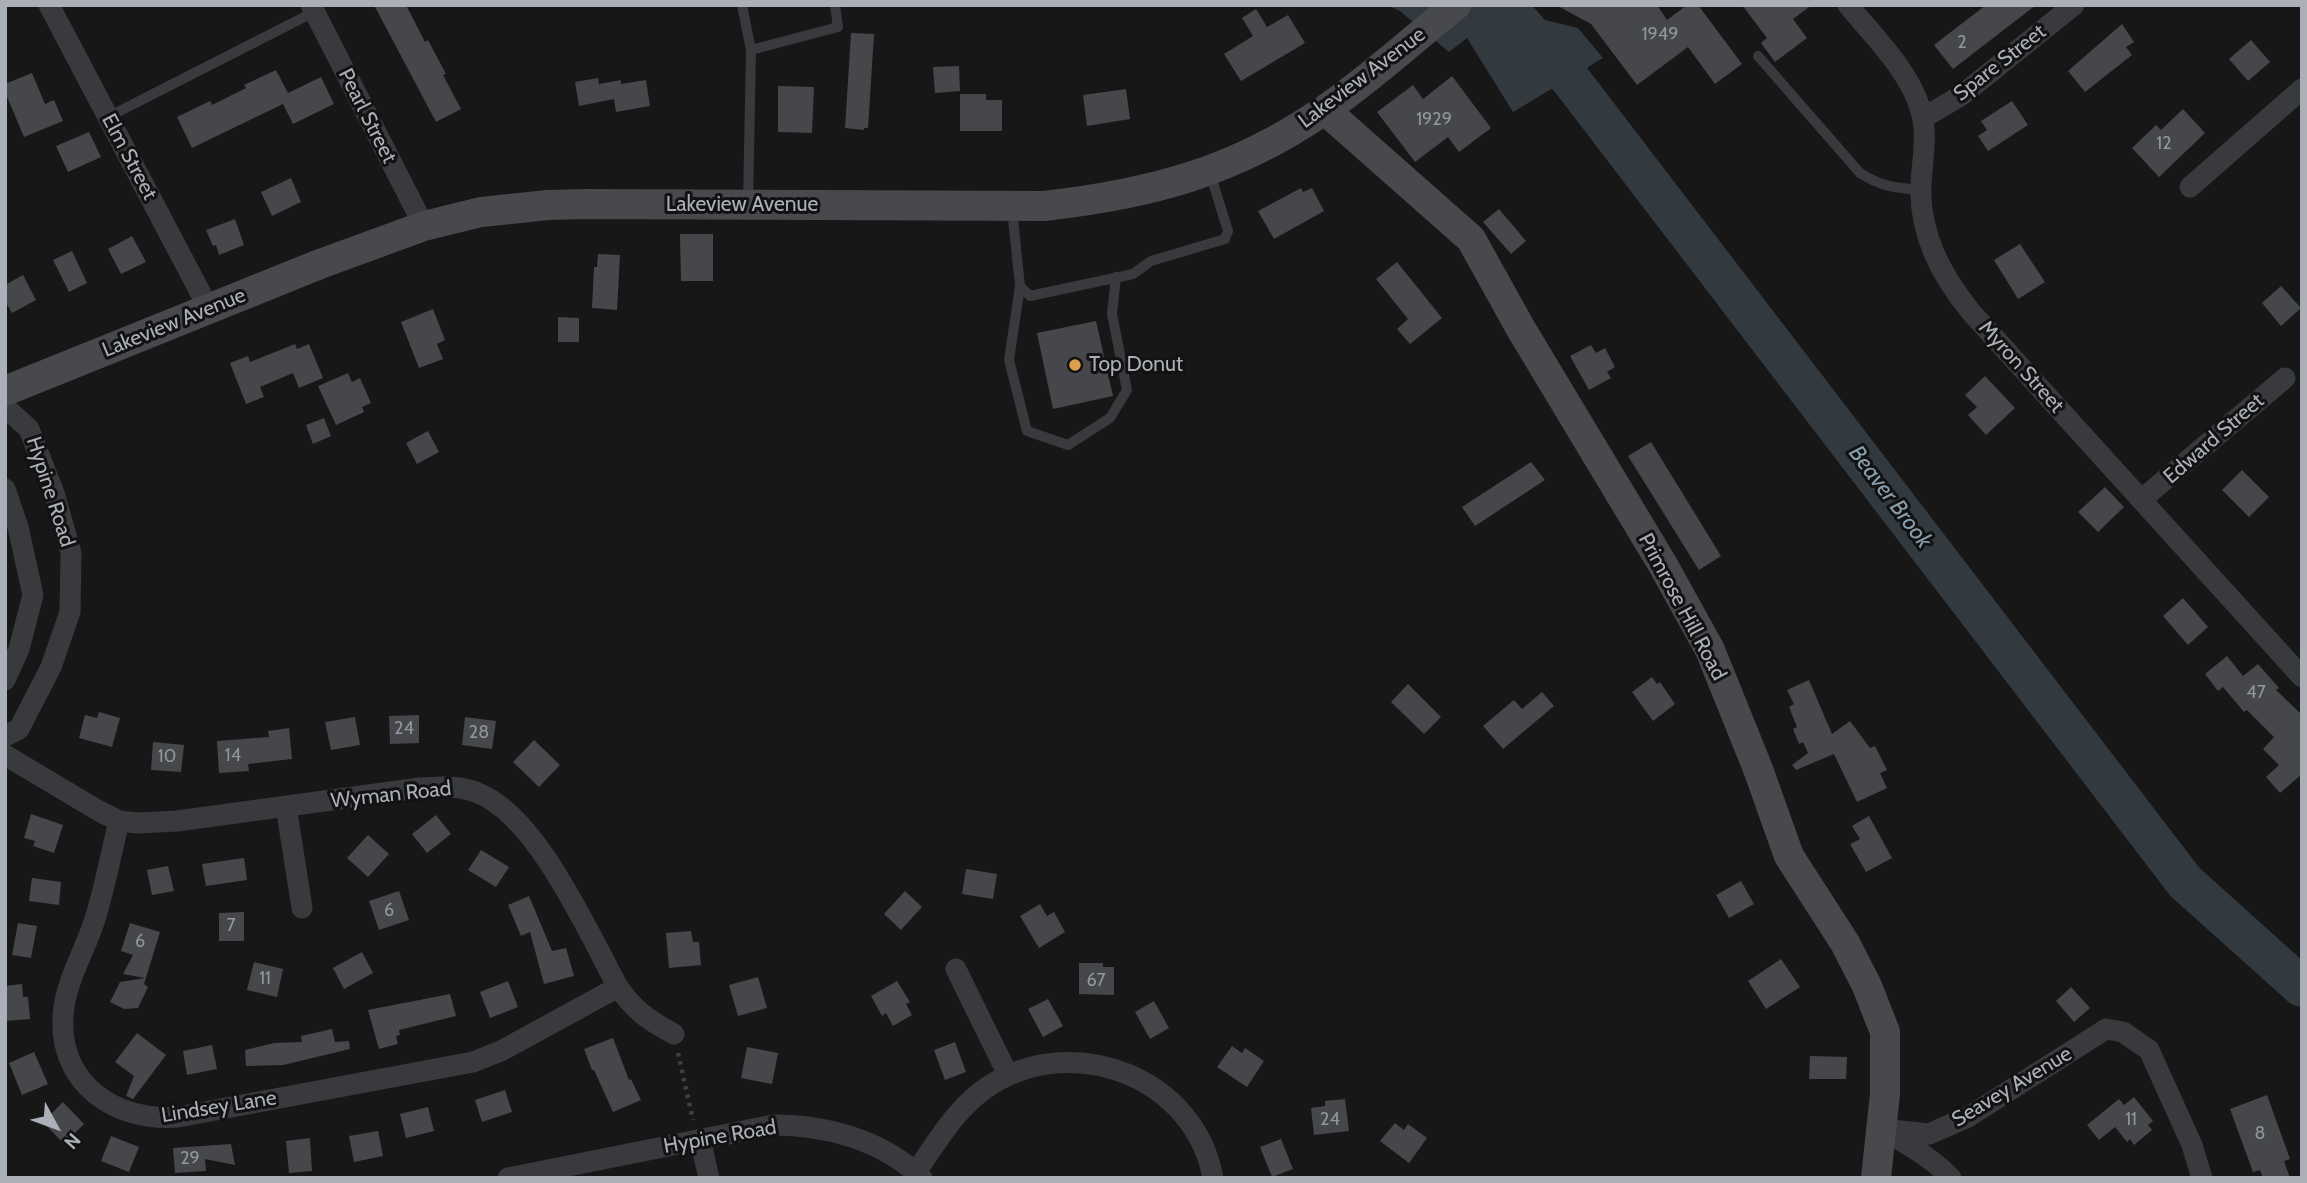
<!DOCTYPE html>
<style>
body{margin:0}
#map{position:relative;width:2307px;height:1183px;overflow:hidden;background:#171718;font-family:Cabin,sans-serif}
canvas{display:block}
.frame{position:absolute;inset:0;border:7px solid #abafb7;pointer-events:none}
.north{position:absolute;left:21px;top:1092px;width:70px;height:70px;-webkit-text-stroke:5px #121213;paint-order:stroke;rotate:131deg;font-size:19px;font-weight:700;line-height:28px;text-align:center;color:#abafb7}
.north::after{content:'';display:block;margin:auto;width:24px;height:32px;background:#abafb7;clip-path:polygon(50% 0,100% 100%,50% 72%,0 100%)}
</style>
<div id="map">
<canvas width="2307" height="1183"></canvas>
<div class="frame"></div>
<div class="north">N</div>
</div>
<script>
const ctx = document.querySelector('canvas').getContext('2d');
ctx.lineJoin = 'round';
function fillPath(path, color) {
  ctx.fillStyle = color;
  ctx.fill(path, 'evenodd');
}
function stroke(path, color, width, dash) {
  ctx.strokeStyle = color;
  ctx.lineWidth = width;
  ctx.lineCap = dash ? 'butt' : 'round';
  ctx.setLineDash(dash || []);
  ctx.stroke(path);
}
function drawText(font, color, halo, rows, align = 'center') {
  ctx.font = font + ' Cabin,sans-serif';
  ctx.lineWidth = 6;
  ctx.setLineDash([]);
  ctx.textBaseline = 'middle';
  ctx.strokeStyle = halo;
  ctx.fillStyle = color;
  for (const [text, x, y, turn = 0] of rows) {
    ctx.save();
    ctx.translate(x, y);
    ctx.rotate((+turn || 0) * Math.PI / 180);
    ctx.textAlign = isNaN(turn) ? turn : align;
    if (halo) ctx.strokeText(text, 0, 0);
    ctx.fillText(text, 0, 0);
    ctx.restore();
  }
}
fillPath(new Path2D(`
 M1387 5H1520L1529 16 1578 28 1603 58 1513 112 1467 38 1449 52 1400 11Z`), '#323a40');
stroke(new Path2D(`
 M1485 5 1520 22 1571 80 2185 882 2302 987`), '#323a40', 40);
fillPath(new Path2D(`
 M374 5H406L425 42 428 40 446 74 443 75 461 109 436 122Z
 M1556 5H1657L1667 20 1687 5H1698L1742 64 1715 84 1688 47 1637 85 1591 24Z
 M1742 5H1812L1793 19 1807 38 1775 62 1761 43 1767 38Z
 M1986 5H2036L1953 69 1934 45Z
 M1256 9 1267 27 1288 15 1305 43 1241 81 1224 54 1253 36 1242 18Z
 M2122 24 2134 42 2126 47 2132 55 2085 92 2068 71Z
 M851 33 874 34 868 128H864V130L845 128Z
 M2251 40 2270 62 2248 81 2229 59Z
 M959 66 960 91 935 93 933 67Z
 M276 70 288 93 321 77 334 104 293 124 283 104 192 148 177 117 210 101 212 105 246 88 244 85Z
 M32 73 45 104 54 100 63 121 24 137 5 92V84Z
 M1452 76 1491 128 1459 152 1448 137 1415 162 1377 112 1413 85 1423 99Z
 M598 78 599 84 621 80V84L646 80 650 106 616 112 614 99 579 106 575 82Z
 M778 86 814 87 812 133 778 132Z
 M1126 89 1130 119 1087 126 1083 95Z
 M960 94H986V100H1002V131H960Z
 M2012 101 2028 125 1988 151 1978 136 1987 130 1981 121Z
 M2183 109 2205 133 2159 177 2132 148 2156 125 2161 130Z
 M89 132 101 157 68 172 56 146Z
 M291 178 301 202 272 216 261 192Z
 M1301 188 1303 192 1312 188 1324 211 1274 239 1258 211Z
 M1499 209 1526 241 1511 254 1483 222Z
 M235 219 244 245 219 255 216 245 213 246 206 230Z
 M680 234H713V281H681Z
 M132 236 146 262 121 274 108 249Z
 M2020 244 2045 282 2018 299 1994 260Z
 M72 251 87 283 69 292 53 260Z
 M598 254 620 255 617 310 592 308 594 267H597Z
 M1397 262 1442 318 1410 344 1397 329 1408 319 1376 279Z
 M23 275 36 300 12 313 5 301V285Z
 M2281 286 2301 308 2281 326 2262 303Z
 M433 309 445 340 437 344 443 359 419 368 401 322Z
 M558 317 579 318V342H558Z
 M1096 321 1113 396 1053 409 1037 333Z
 M295 344 297 349 309 344 323 378 299 388 293 373 260 387 264 397 246 404 230 363 248 356 250 362Z
 M1591 345 1596 353 1605 348 1615 367 1607 372 1611 378 1589 390 1570 356Z
 M348 373 352 382 360 378 371 403 362 407 364 412 336 425 318 386Z
 M1985 376 2015 408 1986 435 1968 415 1977 407 1965 395Z
 M324 418 331 436 313 444 306 425Z
 M428 431 439 452 417 464 406 443Z
 M1651 442 1721 556 1699 570 1628 456Z
 M1531 462 1545 480 1475 526 1462 507Z
 M2242 470 2269 497 2249 517 2222 490Z
 M2105 487 2124 507 2098 532 2078 512Z
 M2183 598 2208 627 2188 645 2163 616Z
 M2227 656 2243 676 2258 664 2279 688 2276 690 2302 715V774L2280 793 2266 777 2279 765 2263 749 2274 737 2247 710 2244 712 2223 687 2218 691 2205 674Z
 M1652 677 1657 684 1660 682 1675 704 1653 721 1632 692Z
 M1809 680 1832 734 1850 721 1870 748 1875 746 1887 770 1880 773 1887 788 1857 802 1834 754 1796 770 1792 765 1808 753 1803 742 1799 744 1793 729 1797 727 1789 707 1794 704 1787 690Z
 M1408 684 1441 717 1424 734 1391 702Z
 M1542 692 1554 706 1503 749 1483 726 1514 700 1522 709Z
 M99 712 120 718 112 747 79 738 85 715 97 718Z
 M419 715V743L390 744 389 716Z
 M355 717 360 745 331 750 325 722Z
 M465 717 496 721 492 749 462 745Z
 M289 728 292 759 248 764 249 771 219 773 217 741 269 737 268 731Z
 M534 740 560 765 539 787 513 762Z
 M153 742 184 745 181 772 151 770Z
 M31 814 63 825 54 853 33 846 35 841 24 838Z
 M436 815 451 834 427 853 412 834Z
 M1869 816 1892 858 1866 872 1850 844 1860 839 1852 826Z
 M368 835 389 854 368 877 347 858Z
 M481 850 509 867 496 887 468 870Z
 M244 858 247 880 206 886 202 864Z
 M168 866 174 891 152 895 147 870Z
 M966 869 997 874 993 899 962 894Z
 M32 878 61 882 59 905 29 901Z
 M1741 881 1754 904 1729 918 1716 895Z
 M399 891 409 920 379 930 369 901Z
 M905 891 922 907 901 930 884 914Z
 M529 896 552 951 566 948 574 976 544 984 530 932 521 936 508 905Z
 M1040 904 1047 916 1054 912 1065 932 1039 948 1020 916Z
 M244 912V941H219V913Z
 M18 923 37 926 31 958 12 955Z
 M130 923 160 932 144 984 148 987 138 1008 124 1009 110 1002 120 982 145 978 123 974 133 955 121 951Z
 M691 931 693 942H699L701 965 669 968 666 933Z
 M362 952 373 973 344 989 333 968Z
 M1781 959 1800 987 1766 1009 1748 981Z
 M254 962 283 969 277 997 247 990Z
 M1079 963H1103V967H1114V995L1079 994Z
 M758 977 767 1008 738 1016 729 985Z
 M508 981 518 1007 490 1018 480 992Z
 M897 981 910 1002 906 1004 912 1015 893 1026 886 1013 882 1016 871 996Z
 M22 984 23 997H28L30 1019 5 1021V986Z
 M2071 987 2090 1008 2074 1022 2056 1001Z
 M450 994 456 1016 399 1030 400 1035 396 1036 398 1044 379 1049 368 1010Z
 M1048 999 1063 1026 1043 1037 1028 1009Z
 M1154 1001 1169 1028 1150 1039 1135 1012Z
 M332 1029 335 1042 349 1041 350 1049 283 1065 246 1066 245 1050 274 1043 302 1042 301 1036Z
 M137 1033 166 1055 133 1099 126 1096 134 1076 115 1062Z
 M613 1038 629 1080 631 1079 641 1100 613 1112 594 1070H592L584 1049Z
 M955 1042 966 1072 945 1080 934 1050Z
 M212 1045 217 1069 187 1075 183 1051Z
 M1232 1046 1242 1053 1245 1048 1264 1061 1247 1087 1217 1067Z
 M747 1047 778 1053 772 1084 741 1078Z
 M34 1052 48 1084 22 1095 9 1063Z
 M1810 1056 1847 1057 1846 1079H1809Z
 M505 1090 512 1112 482 1122 475 1100Z
 M2267 1095 2290 1159 2284 1161 2290 1178H2263L2260 1170 2253 1172 2230 1109Z
 M2134 1097 2153 1121 2148 1125 2152 1130 2134 1145 2130 1139 2127 1142 2115 1127 2099 1140 2087 1125 2119 1099 2124 1105Z
 M1345 1099 1349 1131 1314 1135 1311 1108 1325 1106V1101Z
 M63 1102 84 1124 64 1144 43 1122Z
 M428 1107 434 1131 406 1138 400 1114Z
 M1395 1123 1404 1130 1408 1124 1427 1138 1409 1163 1380 1141Z
 M378 1131 383 1156 354 1162 349 1136Z
 M111 1136 139 1147 129 1172 101 1161Z
 M310 1138 312 1171 289 1173 286 1141Z
 M1281 1139 1293 1169 1272 1177 1260 1147Z
 M231 1144 235 1165 205 1159 206 1171 175 1173 173 1148Z`), '#46474b');
stroke(new Path2D(`
 M678 1053 693 1120`), '#3e4044', 4.5, [3.5, 5]);
stroke(new Path2D(`
 M742 5 751 50
 M1758 56 1860 173C1882 187 1896 188 1921 190
 M108 117 314 12
 M748 202 751 50 838 27 835 5
 M1012 209 1020 286 1030 296 1133 274 1151 261 1225 239 1228 231 1210 173
 M1020 286 1009 360 1027 431 1068 445 1110 418 1127 390 1112 314 1116 277`), '#383a3d', 10);
stroke(new Path2D(`
 M49 5 209 309
 M311 5 424 226
 M1848 5C1874 37 1910 71 1921 111 1928 135 1922 160 1921 185 1919 234 1941 275 1971 312L2302 677
 M1923 118 1962 95 2074 5
 M2190 187 2302 89
 M5 407 29 429 54 493 71 553 70 612 51 667 19 729 5 736
 M5 489 18 527 33 595 19 649 5 680
 M2141 500 2285 378
 M5 755 99 811 119 821 138 823 177 821 420 788C440 787 459 785 478 793 537 816 588 932 618 987 635 1011 648 1020 674 1034
 M286 806 302 908
 M119 821C111 854 105 887 95 919 85 951 65 982 63 1016 59 1084 115 1122 178 1117L473 1062 501 1051 618 987
 M956 969 1008 1075
 M1882 1129 1929 1134 1968 1117 2106 1029 2123 1032 2149 1050 2192 1145 2202 1178
 M1887 1132C1910 1146 1932 1158 1951 1178
 M700 1139 709 1178
 M916 1172C938 1140 958 1105 992 1084 1076 1032 1195 1078 1213 1178
 M508 1178 773 1125C827 1125 882 1140 922 1178`), '#383a3d', 21);
stroke(new Path2D(`
 M1325 110 1471 239 1521 329 1663 565 1710 650 1758 769 1789 856 1845 943 1867 986 1885 1032V1094L1876 1178
 M5 391 320 264 424 226 481 212 548 205 587 204 1044 206C1150 194 1234 172 1323 111 1369 80 1412 40 1456 5`), '#47494d', 30);
for (const [x, y, r, color] of [
 [1075,365,7,"#db9e4c"]
]) {
  const dot = new Path2D();
  dot.arc(x, y, r, 0, 2 * Math.PI);
  ctx.fillStyle = color;
  ctx.fill(dot);
  stroke(dot, '#121213', 2.5);
}
drawText('18px', '#92959c', null, [
 ["1949",1660,35],
 ["2",1962,43],
 ["1929",1434,120],
 ["12",2164,144],
 ["47",2256,693],
 ["24",404,729],
 ["28",479,733],
 ["14",233,756],
 ["10",167,757],
 ["6",389,911],
 ["7",231,926],
 ["6",140,942],
 ["11",265,979],
 ["67",1096,981],
 ["24",1330,1120],
 ["11",2131,1120],
 ["8",2260,1134],
 ["29",190,1159]
]);
drawText('21px', '#abafb7', '#121213', [
 ["Spare Street",2000,63,-38],
 ["Lakeview Avenue",1362,78,-37],
 ["Pearl Street",367,116,63],
 ["Elm Street",129,157,62],
 ["Lakeview Avenue",742,205],
 ["Lakeview Avenue",174,323,-22],
 ["Myron Street",2021,367,48],
 ["Edward Street",2214,439,-41],
 ["Hypine Road",50,492,72],
 ["Primrose Hill Road",1682,607,62],
 ["Wyman Road",391,795,-6],
 ["Seavey Avenue",2012,1087,-31],
 ["Lindsey Lane",219,1107,-9],
 ["Hypine Road",720,1137,-10]
]);
drawText('21px', '#abafb7', '#121213', [
 ["Top Donut",1089,365]
], 'left');
drawText('italic 23px', '#869ead', '#121213', [
 ["Beaver Brook",1890,497,53]
]);
</script>
